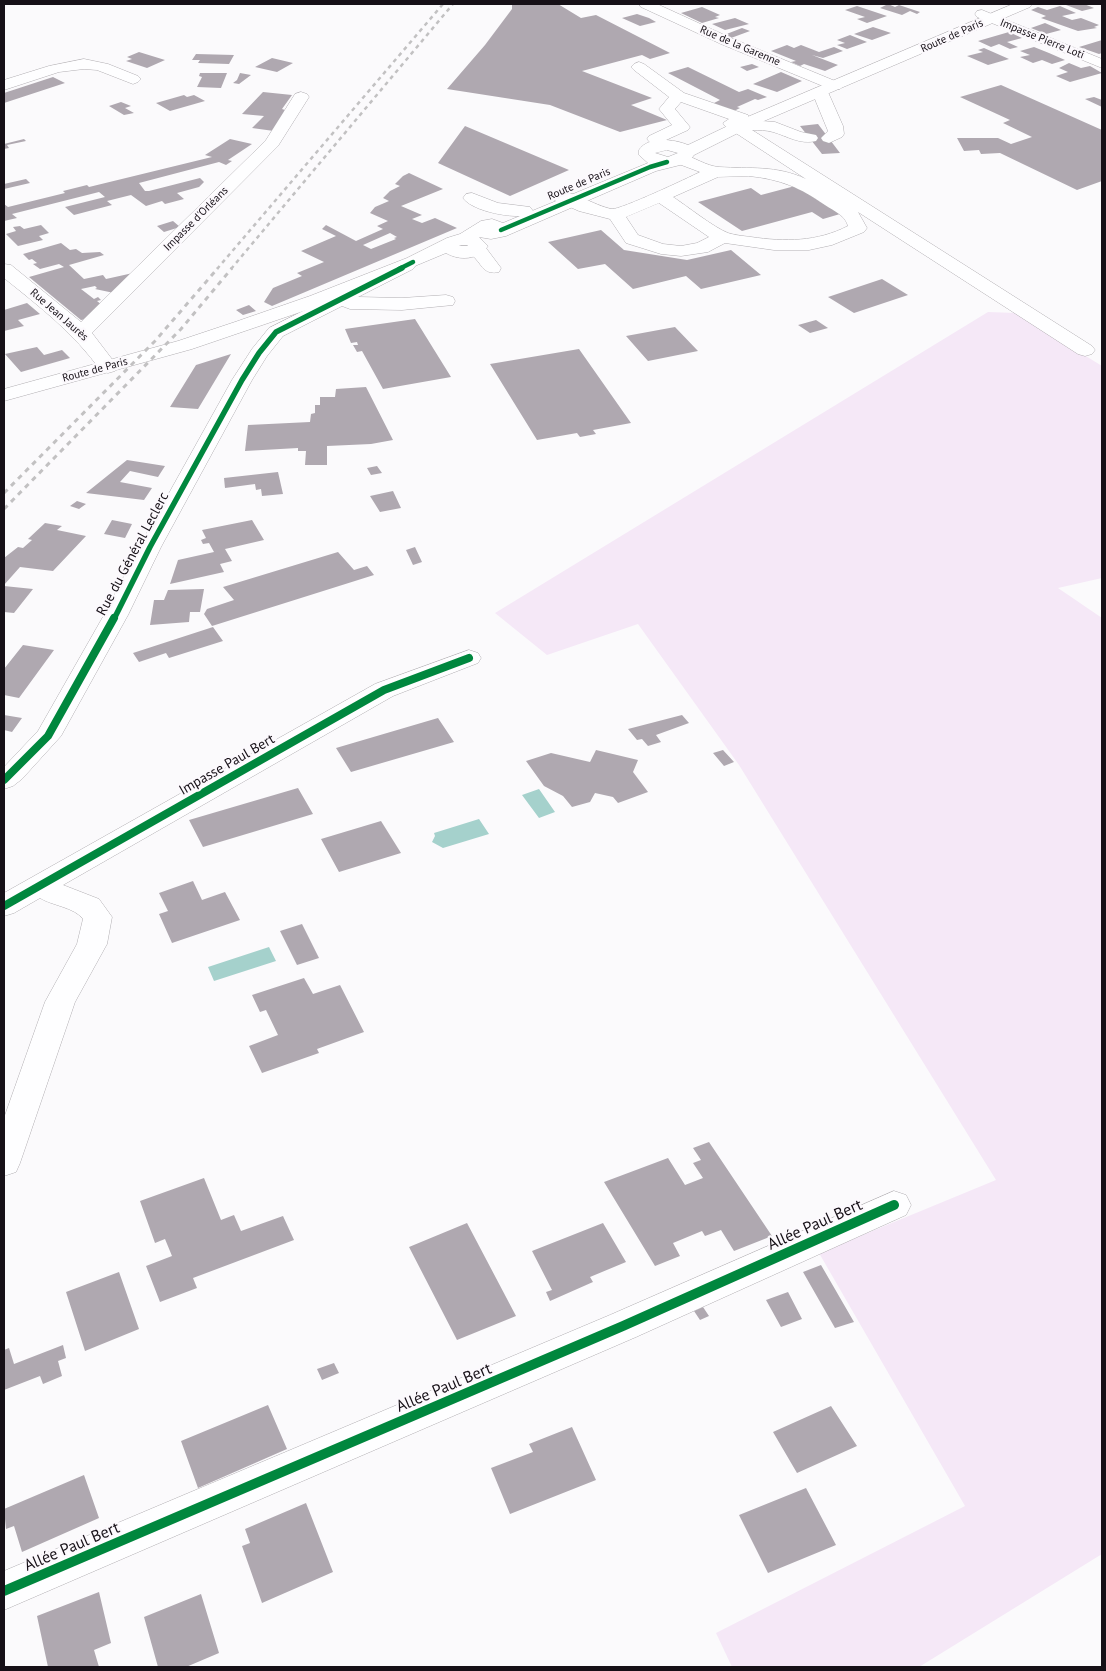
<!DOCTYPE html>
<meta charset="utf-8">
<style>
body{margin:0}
#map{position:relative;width:1106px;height:1671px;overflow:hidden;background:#fbfafc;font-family:"PT Sans",sans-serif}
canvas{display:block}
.frame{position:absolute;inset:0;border:5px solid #161017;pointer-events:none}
</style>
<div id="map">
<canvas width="1106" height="1671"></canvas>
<div class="frame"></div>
</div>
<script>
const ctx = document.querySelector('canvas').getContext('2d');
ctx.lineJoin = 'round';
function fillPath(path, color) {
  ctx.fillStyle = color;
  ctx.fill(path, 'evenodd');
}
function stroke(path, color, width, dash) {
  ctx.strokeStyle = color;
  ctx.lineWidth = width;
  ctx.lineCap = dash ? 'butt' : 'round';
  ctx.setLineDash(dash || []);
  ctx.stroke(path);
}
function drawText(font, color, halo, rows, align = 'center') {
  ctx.font = font + ' "PT Sans",sans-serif';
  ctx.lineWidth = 4.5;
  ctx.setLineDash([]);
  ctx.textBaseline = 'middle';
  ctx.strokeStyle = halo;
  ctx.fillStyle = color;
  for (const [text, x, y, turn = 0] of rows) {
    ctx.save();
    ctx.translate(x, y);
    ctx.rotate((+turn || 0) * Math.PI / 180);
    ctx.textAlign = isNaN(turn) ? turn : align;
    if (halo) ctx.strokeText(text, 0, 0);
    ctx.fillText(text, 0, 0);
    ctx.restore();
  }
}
fillPath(new Path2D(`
 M988 312 1016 313 1102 366V578L1058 588 1102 618V1554L919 1667H732L716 1633 965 1506 819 1253 996 1180 739 765 638 624 547 655 495 613Z`), '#f5e8f7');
fillPath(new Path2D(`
 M539 789 555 812 539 818 522 795Z
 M479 819 489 834 443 848 432 842 435 836 434 833Z
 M269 947 276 961 214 981 208 967Z`), '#a5d1cc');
fillPath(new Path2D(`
 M512 4H558L581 18 596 15 670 53 650 59 642 55 582 71 652 98 631 105 667 120 620 132 550 105 447 89 485 45 512 9Z
 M888 4 895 7 899 5 920 12 917 14 910 11 902 15 880 8Z
 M1069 4H1084L1094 8 1082 11 1066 5Z
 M857 6 887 16 867 23 857 19 865 17 845 10Z
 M1060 6 1076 13 1062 16 1072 20 1081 18 1099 25 1094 27 1097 28 1078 31 1041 18 1046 16 1031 10 1038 7 1047 10Z
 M702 7 720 15 715 17 719 18 702 23 681 13Z
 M637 14 649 18 656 22 640 26 622 18Z
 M735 18 749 24 725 30 712 24Z
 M1045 23 1061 30 1046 34 1031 28Z
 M873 27 891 33 872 40 854 34Z
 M742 28 750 31 731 38 724 35Z
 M1009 32 1022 38 1007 42 1018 47 1010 49 999 44 991 47 978 41Z
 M850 35 867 42 847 49 837 45 845 43 837 40Z
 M1102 40V53L1099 54 1079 47Z
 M787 45 794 48 801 45 819 52 834 47 843 51 823 58 812 55 838 65 825 71 804 64 800 66 791 62 796 61 771 51Z
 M1034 47 1049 53 1065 60 1052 64 1042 60 1033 63 1020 57 1030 55 1020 51Z
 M984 48 1009 59 988 65 967 56 983 52 978 50Z
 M139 52 165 60 147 68 126 61 132 59 127 57Z
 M196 54 234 55 229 64 198 63 200 60H192Z
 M272 58 293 63 277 72 255 67Z
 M1069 63 1081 68 1090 66 1102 73 1070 82 1056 76 1068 72 1059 68Z
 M752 64 759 67 747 71 740 67Z
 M688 67 739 92 748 89 767 97 758 100 755 99 737 107 740 108 732 112 712 104 720 100 668 73Z
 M781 72 802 81 777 92 753 84Z
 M200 73H227L221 88 197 87 202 77 199 76Z
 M240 73 251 75 239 84 233 83 237 80Z
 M53 77 65 83 4 103V93Z
 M1001 85 1102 130V181L1077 190 1000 153 981 154 979 150 964 151 957 138H998L1011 144 1032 137 1003 123 1010 120 960 97Z
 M263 92 292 95 282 109 285 110 284 113 274 131 252 128 264 116 242 114Z
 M184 95 187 97 194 95 205 101 170 111 156 103Z
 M1094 97 1102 100V107L1085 99Z
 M121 102 131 106 125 108 134 113 124 115 109 106Z
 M818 124 840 153 822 154 800 126Z
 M465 126 569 170 510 196 438 163Z
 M24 139 26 141 7 145 9 148 4 149V144Z
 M230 139 252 144 228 160 232 161 226 165 219 162 139 183 145 191H149L200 178 204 182 199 187 177 193 184 199 165 204 162 201 146 206 131 195 107 201 112 205 74 215 65 207 105 197 99 192 12 214 17 218 4 221V204L8 207 65 193 63 191 87 185 89 187 212 157 205 155Z
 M409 173 443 189 401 206 422 215 412 219 422 223 435 218 457 228 272 306 264 302 273 288 302 276 297 273 324 262 301 251 336 236 322 229 326 225 356 241 383 229 377 226 388 221 370 213 375 207 389 201 383 198 390 191 400 186 395 184 403 176ZM390 233 397 237 394 238 396 239 371 249 363 245Z
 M26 179 30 183 4 189V184Z
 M795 186 840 214 823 219 812 212 742 231 698 202 751 188 761 195Z
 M173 221 180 227 164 232 157 226Z
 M41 225 49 233 39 236 43 240 18 246 6 234 16 231 13 227 20 226 24 229Z
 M601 230 624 250 687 260 731 250 761 275 701 289 686 276 633 289 605 264 578 269 548 242Z
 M61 243 70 250 76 249 82 253 100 252 104 255 69 265 84 279 103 275 106 279 133 273 114 293 95 289 97 288 95 286 81 289 94 299 98 297 101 300 97 301 102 305 87 319 81 320 29 277 64 267 59 264 40 269 33 264 37 263 32 259 29 260 23 254Z
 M882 279 908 295 854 313 828 297Z
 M27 303 40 314 18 320 24 326 4 331V310Z
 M249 305 256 311 243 315 236 310Z
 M415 319 451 377 383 389 362 351 357 352 353 345H358L357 342 351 343 345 329Z
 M816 320 828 328 810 333 798 325Z
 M675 327 698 351 648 361 626 336Z
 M37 347 44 355 62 350 70 358 21 372 5 354Z
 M579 349 631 423 593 430 596 434 580 437 577 433 537 440 490 364Z
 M231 354 198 409 170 407 196 365Z
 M366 387 393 440 371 444 327 446V465H305L306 451H298V448L245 451 248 425 310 422 311 414 315 413V405H320V397H335L336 389Z
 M127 460 165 466 158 477 130 471 120 482 152 488 144 500 86 493Z
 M377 466 382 473 371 475 367 468Z
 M278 472 283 494 262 496 261 489 256 490 255 484 225 488 224 478Z
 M393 491 401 508 380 512 370 496Z
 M77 501 86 504 79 509 70 506Z
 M112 520 132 524 125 538 104 534Z
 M252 520 264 540 225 549 232 561 220 564 224 572 170 584 178 560 214 552 209 543 203 544 201 540 206 538 202 530Z
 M45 523 62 526 57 530 86 536 53 571 20 567 4 585V558L18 547 23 548 32 540 28 539Z
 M415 547 422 562 413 565 406 550Z
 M338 552 354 570 367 566 374 575 212 626 204 614 207 609 234 600 223 587Z
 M4 586 33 589 14 613 4 612Z
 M204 589 200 612H190L189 622 150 625 154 600H164L168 590Z
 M213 627 223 641 169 658 166 653 139 662 133 653Z
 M23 645 54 650 19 698 4 695V669Z
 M4 715 22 718 12 732 4 730Z
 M682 715 689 723 656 735 661 742 648 746 642 739 637 740 628 729Z
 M438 718 454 742 351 772 336 748Z
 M596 750 638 760 633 772 648 792 618 803 613 797 595 793 590 802 572 807 563 796 544 786 526 761 551 753 590 762Z
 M723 750 734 762 724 766 713 753Z
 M298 788 313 814 203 847 189 820Z
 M381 821 401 853 339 872 321 839Z
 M193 881 202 900 225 892 240 920 172 943 159 914 168 911 159 893Z
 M302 924 319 958 297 965 280 931Z
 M304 978 313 994 340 985 364 1032 317 1049 319 1053 262 1073 249 1046 278 1035 266 1010 260 1012 252 995Z
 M709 1142 772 1236 734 1251 721 1230 705 1236 702 1231 673 1243 680 1256 655 1266 604 1182 668 1158 685 1185 703 1178 693 1163 701 1160 693 1148Z
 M204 1178 221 1220 234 1215 241 1231 283 1216 294 1240 193 1278 197 1288 160 1302 146 1266 172 1256 165 1239 155 1243 140 1201Z
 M467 1223 516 1316 457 1340 409 1247Z
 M603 1223 626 1262 590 1277 593 1282 550 1301 546 1292 552 1290 532 1251Z
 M821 1265 854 1322 835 1328 803 1272Z
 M119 1272 139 1329 85 1351 66 1292Z
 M788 1292 802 1319 781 1327 766 1300Z
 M703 1307 709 1316 700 1320 694 1311Z
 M63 1345 66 1358 58 1361 62 1376 43 1384 40 1376 4 1390V1350L9 1348 14 1364Z
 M334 1363 339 1373 322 1380 317 1369Z
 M268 1405 287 1449 198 1488 181 1441Z
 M831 1406 857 1446 797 1473 773 1432Z
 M572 1427 596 1480 510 1514 491 1468 533 1452 529 1444Z
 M84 1475 99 1518 22 1552 14 1526 6 1529 4 1509Z
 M806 1488 836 1545 768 1573 739 1515Z
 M306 1503 333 1572 262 1603 242 1546 250 1543 245 1529Z
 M99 1592 111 1643 94 1650 99 1667H48L37 1616Z
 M201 1594 219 1653 186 1667H158L144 1617Z`), '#afa8b0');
const minor = new Path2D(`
 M639 4H657L731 38 840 83 843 86 840 89H830L721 44 641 7Z
 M982 10 1102 59V68L977 17 975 14 977 11Z
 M84 59 108 64 138 76 141 79 138 82 133 84 97 70 84 69 59 72 4 90V80L49 66Z
 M639 62 644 64 684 93 748 115 749 120 775 122 801 132 816 135 818 138 816 141C800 145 787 136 773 132 766 130 759 130 752 130L1092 346 1095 350 1092 354 1085 356 1078 354 858 212 867 228 864 232 832 245 809 250H774L725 243 708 252 681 256 661 254 626 243 610 219 579 211 554 200 551 196 554 192C570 188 594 206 612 209 620 210 688 178 700 172L676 163 674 159 676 155 682 154C694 157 706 166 719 167 750 169 776 165 806 179L725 126 723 123 729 119 681 102 675 109 690 127 688 130 666 140 669 145 667 148H655L647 139 649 136 672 125 659 109 669 97 634 70 631 67 634 64ZM749 176C780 179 801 188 825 205 834 211 845 215 848 226 817 242 785 242 751 237 743 236 734 235 728 233 713 227 687 206 673 197L718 177ZM659 203 709 237 697 243 681 246 663 244 638 235 626 217Z
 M820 87 826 89 828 92 843 126 844 134 842 137 829 143 823 141 821 138 828 131 812 92 814 89Z
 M301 92 307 94 309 97 278 146 92 333 118 367 115 371 108 373 101 371C74 333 40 307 4 278V264L11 265 81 322 253 153 266 140 295 94Z
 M472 193 498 203 530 207 533 211 530 215C515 219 473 212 463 198L466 194Z
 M475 245 486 248 501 268 499 272C485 275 483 267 475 258 472 255 469 254 466 250L469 246Z
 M407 259 413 261 416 265 413 269 358 297 402 298 446 295 453 297 455 301 453 305 402 310 350 309 342 306 283 336 267 356 252 380 161 547 128 615 61 736 22 779 13 786 4 789V767L38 731 104 615 139 547 232 380 252 349 269 328Z
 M469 650 478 653 481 658 478 663 393 696 63 885 99 899 112 917 107 944 75 1002 20 1163 16 1172 4 1176V1118L45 1002 77 944 83 919C74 907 53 906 40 898L14 913 4 916V893L375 684Z
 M894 1191 906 1195 911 1205 906 1215 636 1337 4 1610V1571L610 1315Z`);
const major = new Path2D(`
 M1013 4H1032L1030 7 750 127 694 155 688 163 656 171 506 236 491 239 479 237 488 246C478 260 460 261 446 253L324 304 192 349 4 401V389L178 341 235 322 310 296 407 258 447 238 460 234 481 221 492 219 503 223 648 163 639 155V150C648 136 674 139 688 145L738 121ZM667 150 678 153 668 157 655 153ZM461 245H467L468 246H459Z`);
stroke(minor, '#b1aeb2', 1);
stroke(major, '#b1aeb2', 1);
fillPath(minor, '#fefeff');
fillPath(major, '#fefeff');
stroke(new Path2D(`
 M217 269 443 4
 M231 269 453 4`), '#c2c1c2', 2.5, [4, 4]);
stroke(new Path2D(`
 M4 493 155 341 218 268
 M4 509 181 329 232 268`), '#c2c1c2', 3, [5, 5]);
stroke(new Path2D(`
 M501 230 650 167 667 162
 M399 269 413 262`), '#00873e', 4.5);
stroke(new Path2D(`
 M114 619 150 547 242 380 259 353 276 332 402 268`), '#00873e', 5.5);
stroke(new Path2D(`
 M4 780 48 736 114 618
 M4 906 384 690 469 658`), '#00873e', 8);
stroke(new Path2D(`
 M4 1591 623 1326 894 1205`), '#00873e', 10);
drawText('11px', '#161017', '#fcf9fd', [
 ["Route de Paris",952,36,-24],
 ["Impasse Pierre Loti",1042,39,22],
 ["Rue de la Garenne",740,46,23],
 ["Route de Paris",579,184,-23],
 ["Impasse d'Orléans",196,219,-45],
 ["Rue Jean Jaurès",59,315,41],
 ["Route de Paris",95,370,-15]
]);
drawText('14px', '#161017', '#fcf9fd', [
 ["Rue du Général Leclerc",133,554,-62],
 ["Impasse Paul Bert",227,765,-30]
]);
drawText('16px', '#161017', '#fcf9fd', [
 ["Allée Paul Bert",815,1225,-24],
 ["Allée Paul Bert",444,1388,-23],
 ["Allée Paul Bert",72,1547,-23]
]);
</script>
